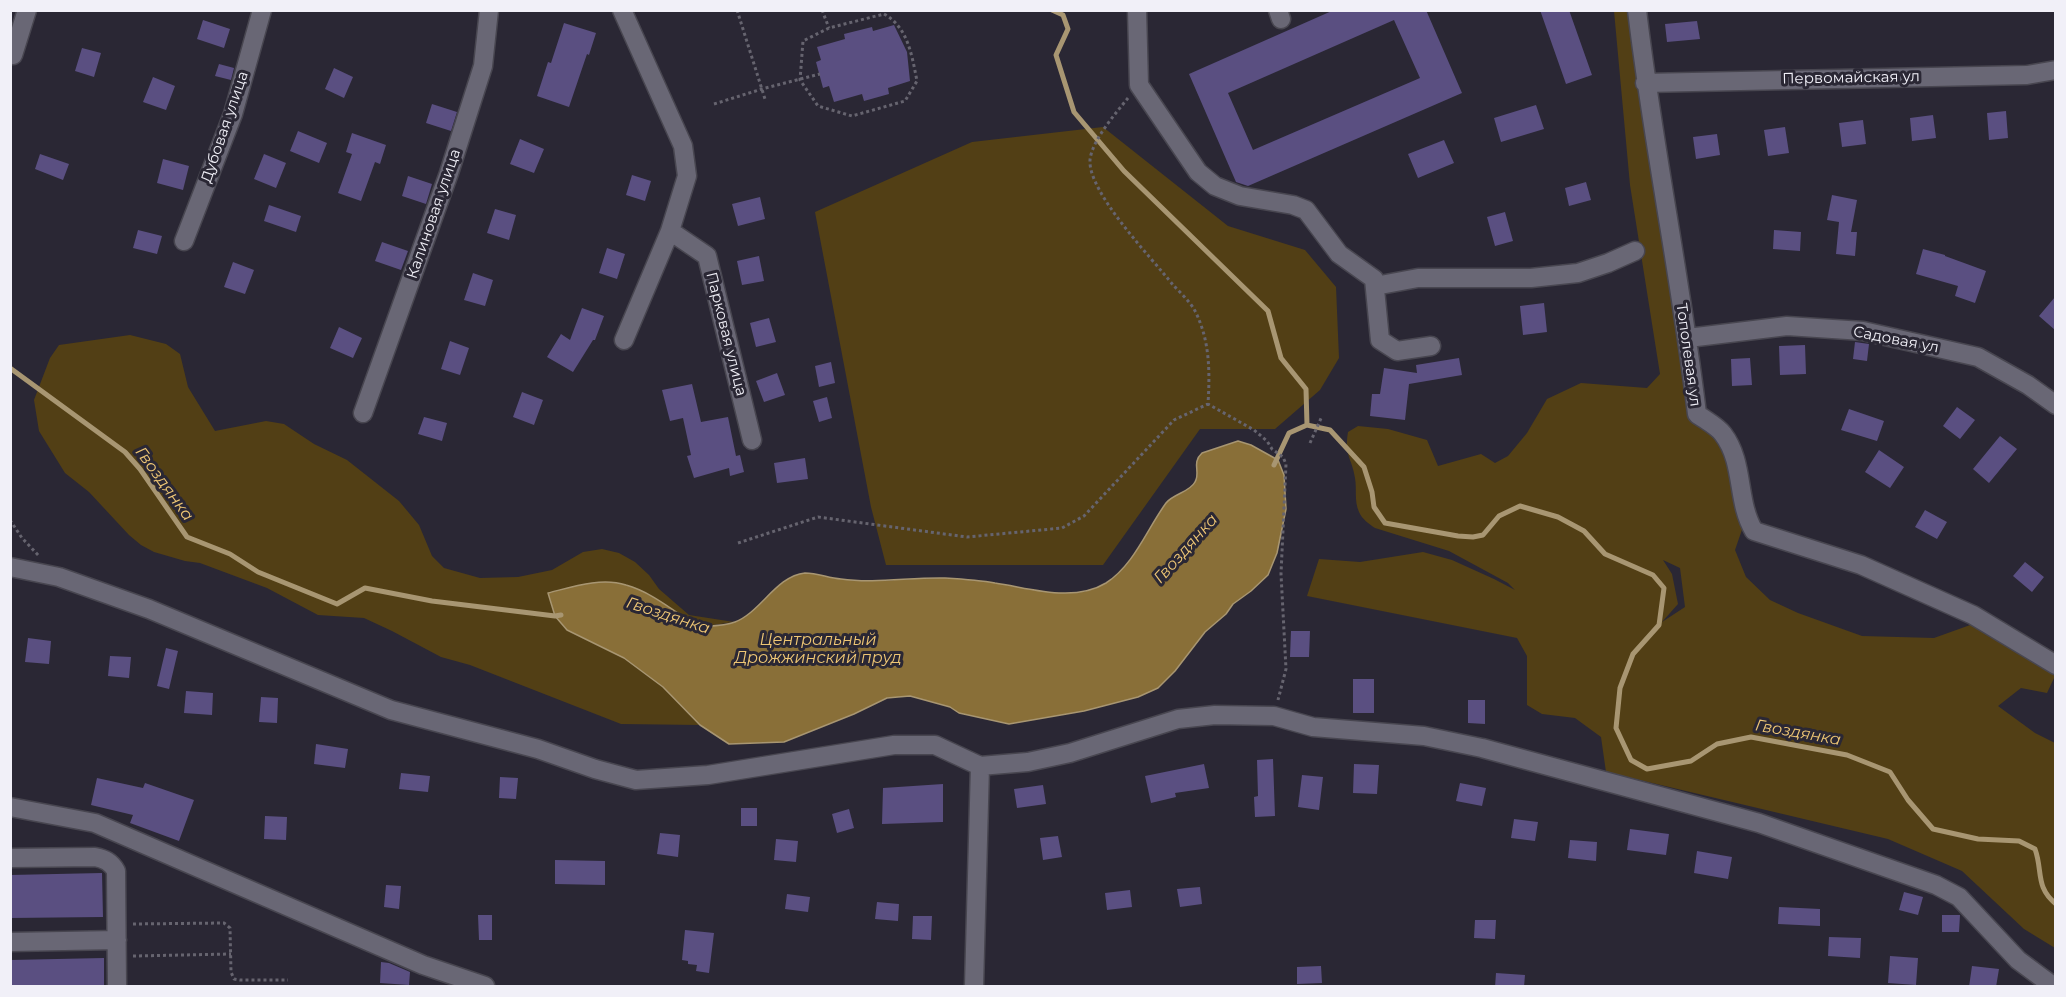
<!DOCTYPE html>
<meta charset="utf-8">
<style>
body{margin:0}
#map{position:relative;width:2066px;height:997px;overflow:hidden;background:#2a2734;font-family:Montserrat,sans-serif}
canvas{display:block}
.frame{position:absolute;inset:0;border:12px solid #f1f0f8;pointer-events:none}
</style>
<div id="map">
<canvas width="2066" height="997"></canvas>
<div class="frame"></div>
</div>
<script>
const ctx = document.querySelector('canvas').getContext('2d');
ctx.lineJoin = 'round';
function fillPath(path, color) {
  ctx.fillStyle = color;
  ctx.fill(path, 'evenodd');
}
function stroke(path, color, width, dash) {
  ctx.strokeStyle = color;
  ctx.lineWidth = width;
  ctx.lineCap = dash ? 'butt' : 'round';
  ctx.setLineDash(dash || []);
  ctx.stroke(path);
}
function drawText(font, color, halo, rows, align = 'center') {
  ctx.font = font + ' Montserrat,sans-serif';
  ctx.lineWidth = 6;
  ctx.setLineDash([]);
  ctx.textBaseline = 'middle';
  ctx.strokeStyle = halo;
  ctx.fillStyle = color;
  for (const [text, x, y, turn = 0] of rows) {
    ctx.save();
    ctx.translate(x, y);
    ctx.rotate((+turn || 0) * Math.PI / 180);
    ctx.textAlign = isNaN(turn) ? turn : align;
    if (halo) ctx.strokeText(text, 0, 0);
    ctx.fillText(text, 0, 0);
    ctx.restore();
  }
}
fillPath(new Path2D(`
 M1614 11H1640L1697 414 1722 432 1746 518 1735 550 1746 577 1770 600 1798 613 1862 636 1934 638 1973 624 2055 657V676L2047 693 2021 688 1998 706 2035 733 2055 743V948L2024 929 1962 871 1888 839 1606 772 1601 737 1575 718 1542 714 1527 705V656L1517 638 1307 596 1319 559 1360 562 1423 552 1452 560 1494 579 1515 590 1508 583 1449 551 1375 528C1369 524 1362 519 1359 512 1354 501 1357 489 1355 478 1352 458 1344 456 1348 432L1358 426 1388 429 1427 440 1438 466 1481 454 1495 463 1508 456 1527 433 1547 399 1581 383 1647 388 1660 374 1630 185ZM1663 560 1680 568 1685 607 1662 622 1678 604 1672 574Z
 M1103 127 1228 226 1305 250 1336 287 1339 358 1320 390 1275 429H1200L1103 565H886L871 507 815 212 972 142Z
 M130 335 166 344 180 354 188 387 215 431 266 421 284 424 314 444 347 460 399 501 419 525 432 556 444 568 480 578 518 577 552 570 583 552 602 549 619 553 635 562 649 575 659 589 689 615 734 622 699 627 661 602 548 594 555 616 567 630 624 658 663 687 700 725 621 724 470 665 441 657 392 631 364 618 318 615 267 588 200 563 185 561 154 552 141 545 129 535 89 492 65 473 39 431 34 400 50 358 59 345Z`), '#523f15');
const water = new Path2D(`
 M1238 441 1251 445 1278 460 1284 475 1286 509 1277 553 1268 575 1251 591 1233 604 1226 614 1205 632 1175 671 1158 688 1138 697 1084 711 1009 724 959 713 950 707 910 696 898 697 887 698 854 714 784 742 729 744 700 725 663 687 624 658 567 630 555 616 548 593C572 587 601 577 626 585 652 592 676 613 699 627 710 626 724 626 735 622 761 612 776 576 805 573 818 573 828 578 841 579 875 584 911 577 945 578 962 579 979 580 995 583 1030 588 1073 603 1106 583 1134 565 1147 529 1166 503 1173 494 1190 492 1195 482 1201 472 1191 463 1202 453Z`);
fillPath(water, '#896f38');
stroke(water, '#a89672', 1.5);
stroke(new Path2D(`
 M1052 10 1063 15 1068 29 1056 55 1074 112 1124 171 1268 311 1281 358 1306 389 1307 425
 M10 368 125 452 140 469 187 537 230 554 258 572 337 604 365 588 432 601 555 616 561 615
 M1274 465 1289 433 1307 425 1330 430 1364 467 1372 492 1374 507 1385 523 1458 536 1473 537 1483 535 1499 516 1520 506 1558 517 1584 531 1605 554 1653 575 1664 588 1659 625 1633 654 1620 688 1616 728 1631 760 1647 769 1691 761 1717 744 1751 737 1847 755 1890 772 1908 800 1933 829 1978 839 2019 841 2035 849C2043 871 2035 887 2056 904`), '#a89672', 5);
fillPath(new Path2D(`
 M1334 10H1426L1462 93 1248 186 1236 182 1189 74ZM1394 20 1420 78 1253 150 1228 93Z
 M1540 10H1569L1592 75 1566 84Z
 M203 20 230 29 224 48 197 39Z
 M1697 21 1700 39 1667 42 1665 24Z
 M564 23 596 33 589 55 587 54 569 107 537 96 548 62 551 63Z
 M894 25 907 52 910 81 888 88 889 94 864 101 862 94 834 102 829 86 823 88 816 62 821 60 817 47 845 39 844 34 872 27 873 31Z
 M82 48 101 53 94 77 75 71Z
 M219 64 234 68 231 80 215 76Z
 M334 68 353 77 344 98 325 89Z
 M153 77 175 86 166 110 143 102Z
 M432 104 457 112 451 131 426 123Z
 M1536 105 1544 129 1501 142 1494 118Z
 M2006 111 2008 138 1989 140 1987 113Z
 M1933 115 1936 138 1912 141 1910 118Z
 M1863 120 1866 144 1842 147 1839 123Z
 M1785 127 1789 153 1768 156 1764 130Z
 M298 131 327 143 319 163 290 151Z
 M352 133 386 145 380 164 375 162 361 201 338 193 352 154 346 152Z
 M1717 134 1720 155 1696 159 1693 137Z
 M520 139 544 149 534 173 510 164Z
 M1444 140 1454 163 1418 178 1408 154Z
 M40 154 69 164 63 180 35 169Z
 M264 154 286 163 276 188 254 179Z
 M163 159 189 166 183 190 157 183Z
 M632 175 651 181 645 201 626 195Z
 M408 176 432 184 426 204 402 196Z
 M1586 182 1591 200 1569 206 1565 188Z
 M1832 195 1857 200 1851 232H1857L1855 256 1836 254 1839 222 1827 220Z
 M760 197 765 219 738 226 732 204Z
 M269 205 301 216 296 232 264 221Z
 M495 209 516 215 509 240 487 233Z
 M1505 212 1513 241 1495 246 1487 217Z
 M138 230 162 236 157 254 133 248Z
 M1774 230 1801 232 1800 251 1773 249Z
 M382 242 408 251 401 270 375 261Z
 M607 248 625 254 617 279 599 273Z
 M1923 249 1945 255V256L1986 271 1975 303 1955 296 1958 286 1916 274Z
 M759 256 764 281 742 285 737 261Z
 M233 262 254 270 245 294 224 287Z
 M473 273 493 280 485 306 464 300Z
 M2055 297V330L2039 316Z
 M1544 303 1547 332 1523 335 1520 306Z
 M582 308 604 316 595 340H593L573 372 547 357 561 334 570 340Z
 M769 318 776 342 756 347 750 323Z
 M339 327 362 338 353 358 330 348Z
 M450 341 469 348 460 375 441 369Z
 M1855 342 1869 344 1867 361 1853 359Z
 M1805 345 1806 374 1780 375 1779 346Z
 M1459 358 1462 375 1409 384 1405 420 1370 416 1372 394H1380L1384 368 1417 373 1416 365Z
 M1750 358 1752 385 1732 386 1731 359Z
 M831 362 835 383 819 387 815 366Z
 M777 373 785 395 764 402 756 381Z
 M692 384 701 422 728 417 736 456 740 455 744 472 730 476 729 468 694 478 687 456 691 455 683 418 670 421 662 390Z
 M522 392 543 400 534 425 513 417Z
 M827 397 832 418 819 422 813 401Z
 M1957 407 1975 420 1960 439 1943 426Z
 M1849 409 1884 421 1877 441 1841 430Z
 M424 417 447 423 442 441 418 434Z
 M2000 436 2017 449 1989 483 1973 469Z
 M1879 450 1904 467 1890 488 1865 472Z
 M805 458 808 479 777 483 774 463Z
 M1925 510 1947 522 1937 539 1915 527Z
 M2025 562 2044 577 2032 592 2013 576Z
 M1291 631H1310L1309 657H1290Z
 M28 638 51 641 49 664 25 662Z
 M166 648 178 651 169 689 157 686Z
 M110 656 131 657 129 678 108 676Z
 M1353 679H1374V713H1353Z
 M186 691 213 693 212 715 184 713Z
 M261 697 278 698 277 723 259 722Z
 M1468 700H1485V724L1468 723Z
 M316 744 348 749 345 768 314 764Z
 M1273 759 1275 816 1255 817 1254 797 1258 796 1257 760Z
 M1204 764 1209 788 1175 793 1176 797 1151 803 1145 776Z
 M1354 764 1379 765 1377 794 1353 793Z
 M401 773 430 776 428 792 399 789Z
 M1302 775 1323 777 1319 810 1298 807Z
 M500 777 518 778 516 799 499 798Z
 M97 778 143 788 145 783 194 800 179 841 130 823 133 815 91 805Z
 M1460 783 1486 788 1482 806 1456 801Z
 M943 784V822L882 824 883 788Z
 M1043 785 1046 804 1017 808 1014 789Z
 M741 808H757V826H741Z
 M849 809 854 828 837 833 832 814Z
 M265 816 287 817 286 840 264 839Z
 M1514 819 1538 822 1535 841 1511 838Z
 M1630 829 1669 834 1666 855 1627 850Z
 M660 833 680 835 678 857 657 854Z
 M1058 836 1062 857 1043 860 1040 838Z
 M776 839 798 841 796 862 774 860Z
 M1570 840 1597 842 1596 861 1568 858Z
 M1697 851 1732 857 1728 879 1694 873Z
 M555 860 605 861V885L555 884Z
 M102 873 103 917 10 918V875Z
 M386 885 401 886 399 909 384 907Z
 M1200 887 1202 904 1180 907 1177 889Z
 M1130 890 1132 907 1107 910 1105 893Z
 M1904 892 1923 897 1918 915 1899 910Z
 M787 894 810 897 808 912 785 909Z
 M877 902 899 904 898 921 875 919Z
 M1779 907 1820 909V926L1778 924Z
 M478 915H492V940H479Z
 M1942 915H1960L1959 932H1942Z
 M913 916H932L931 940 912 939Z
 M1475 920H1496L1495 939 1474 938Z
 M685 930 714 933 709 973 696 971 697 965 688 964V961L682 960Z
 M1829 937 1861 938 1860 958 1828 956Z
 M1890 956 1918 958 1916 985 1888 983Z
 M104 958V987H10V960Z
 M381 962 389 963 410 972 409 985 380 983Z
 M1321 966 1322 983 1297 984V967Z
 M1972 966 1999 969 1996 987H1969Z
 M1496 973 1525 975 1524 987H1495Z`), '#5a4f81');
const minor = new Path2D(`
 M622 10 683 146 687 176 670 231 707 256 752 440
 M1137 10 1139 85 1198 172 1215 186 1240 196 1293 205 1306 210 1339 254 1374 279 1380 340 1397 351 1431 346
 M1278 10 1281 19
 M1637 10C1653 146 1681 279 1697 414 1705 420 1717 426 1723 434 1745 463 1736 501 1754 531L1861 565 1973 615 2056 665
 M13 55 27 10
 M1645 83 2027 75 2056 70
 M184 241 233 114 262 10
 M1375 286 1418 278H1531L1578 273 1608 263 1635 251
 M1688 338 1787 326 1863 331 1978 357 2028 385 2056 405
 M624 340 670 231
 M363 413 449 173 483 66 489 10
 M10 567 59 577 149 609 391 710 538 749 595 769 636 780 708 775 894 745H935L980 766 1028 762 1070 753 1178 719 1215 715 1274 716 1313 727 1424 736 1482 748 1759 823 1936 885 1959 897 2018 960 2053 986
 M10 807 95 823 423 965 485 986
 M10 858 95 857C105 859 111 862 116 871L117 986
 M10 942 117 940
 M974 986 980 766`);
stroke(minor, '#484650', 21);
stroke(new Path2D(`
 M737 10 765 99
 M822 10 829 28
 M884 14C908 27 912 56 917 81L905 101 852 116 818 106 800 80 803 41 829 28Z
 M1128 98C1116 113 1092 140 1090 160 1088 193 1152 258 1173 285 1180 292 1189 301 1194 309 1210 339 1210 371 1208 404L1254 430 1267 441 1272 449 1283 457 1286 464 1281 574 1286 669 1278 700
 M714 104 762 89 820 74
 M1310 443 1322 416
 M10 520 22 538 39 556
 M738 543 818 517 967 537 1062 528 1084 516 1174 420 1208 404
 M133 924 224 923 230 928 231 972 234 979 240 980H288
 M133 956 231 954`), '#66646f', 3, [3, 3]);
stroke(minor, '#696775', 18);
drawText('15px', '#f1f0f8', '#2a2734', [
 ["Первомайская ул",1851,78,-1],
 ["Дубовая улица",225,127,-71],
 ["Калиновая улица",434,214,-71],
 ["Парковая улица",726,334,76],
 ["Садовая ул",1896,340,11],
 ["Тополевая ул",1688,355,82]
]);
drawText('italic 16px', '#efc775', '#2a2734', [
 ["Гвоздянка",164,484,54],
 ["Гвоздянка",1186,549,-48],
 ["Гвоздянка",668,616,18],
 ["Центральный",818,640],
 ["Дрожжинский пруд",818,658],
 ["Гвоздянка",1798,733,10]
]);
</script>
